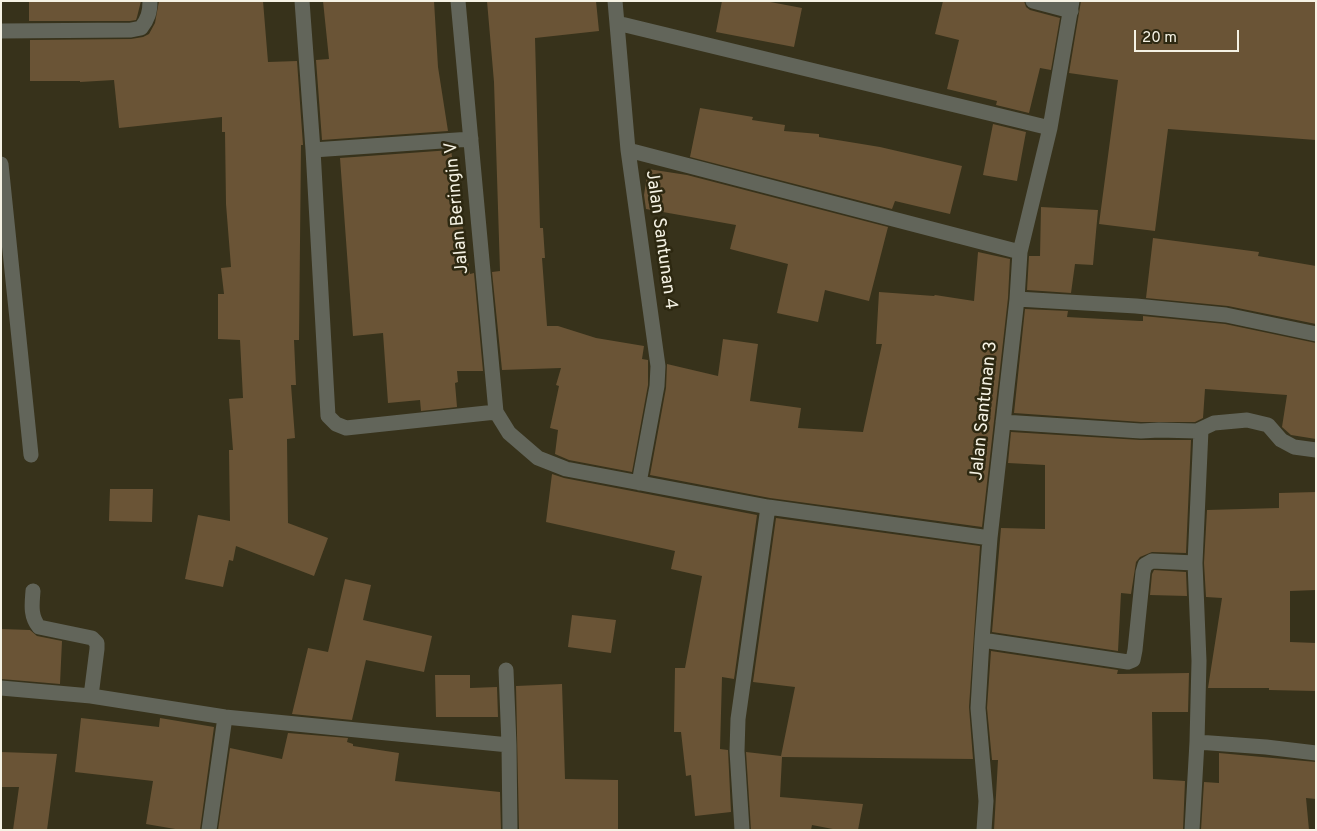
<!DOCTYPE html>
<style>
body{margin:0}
#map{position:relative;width:1317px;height:831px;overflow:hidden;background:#37321b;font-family:Overpass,sans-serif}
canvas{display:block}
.frame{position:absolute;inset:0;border:2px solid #f5f2e4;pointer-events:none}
.scale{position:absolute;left:1134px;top:30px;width:105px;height:22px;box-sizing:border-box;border:2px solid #f5f2e4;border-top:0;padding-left:6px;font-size:15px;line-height:18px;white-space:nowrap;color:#f5f2e4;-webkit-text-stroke:4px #2d2811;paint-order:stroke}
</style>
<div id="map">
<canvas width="1317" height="831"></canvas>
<div class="frame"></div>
<div class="scale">20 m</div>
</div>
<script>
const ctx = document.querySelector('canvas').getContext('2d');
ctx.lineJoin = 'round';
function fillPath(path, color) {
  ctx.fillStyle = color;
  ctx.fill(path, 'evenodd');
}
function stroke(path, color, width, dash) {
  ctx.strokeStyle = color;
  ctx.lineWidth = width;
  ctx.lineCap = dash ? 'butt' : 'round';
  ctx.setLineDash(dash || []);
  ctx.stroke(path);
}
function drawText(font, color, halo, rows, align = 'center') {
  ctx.font = font + ' Overpass,sans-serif';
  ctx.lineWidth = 5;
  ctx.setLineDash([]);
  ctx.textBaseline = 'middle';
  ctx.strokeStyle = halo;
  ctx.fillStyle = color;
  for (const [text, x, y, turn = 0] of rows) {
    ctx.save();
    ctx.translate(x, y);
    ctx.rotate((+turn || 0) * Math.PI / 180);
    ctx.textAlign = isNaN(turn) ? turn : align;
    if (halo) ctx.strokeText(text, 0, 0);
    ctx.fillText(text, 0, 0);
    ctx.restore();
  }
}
fillPath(new Path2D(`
 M29 1H141L137 17 136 20 130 21H29Z
 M159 1H263L268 62 297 61 303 145H301L299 340H294L296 385H291L295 438 287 439 288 523 328 538 314 576 236 546 233 561 229 560 223 587 185 579 198 515 230 521 229 450H233L229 399 243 398 240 340 218 339V294H224L221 268 231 267 226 204 225 132H222V117L119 128 114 80 80 82V81H30V40L131 39 143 37 149 34 155 23Z
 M323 1H434L438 67 448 131 322 140 316 60 329 59Z
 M487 1H596L599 31 535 38 540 228H543L545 258H542L547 326H558L596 338 644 346 642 359 648 360V385L632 472 569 460 555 454 558 430 550 428 559 386 556 385 561 368 502 370 492 272 500 271 494 82Z
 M722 1H765L802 8 794 47 716 32Z
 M943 1H1024L1026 7 1030 10 1060 18 1051 70 1040 68 1029 113 996 105 997 101 947 89 959 40 935 34Z
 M1081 1H1316V140L1168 129 1155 231 1099 224 1118 80 1069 73Z
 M700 108 753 117 752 120 785 125 784 131 819 134V137L880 147 962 166 950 214 895 201 892 209 690 157Z
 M993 124 1026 132 1017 181 983 175Z
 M451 150 470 274 474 273 483 371H457L458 382 455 383 457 407 421 411 420 400 388 403 383 333 353 336 340 158Z
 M648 169 687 175 888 227 869 301 825 290 818 322 777 313 788 264 730 249 736 225 646 209 644 195Z
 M1041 207 1098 210 1093 265 1075 264 1071 293 1027 290 1029 256H1040Z
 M1153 238 1259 252 1258 256 1316 266V324L1228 306 1146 298Z
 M978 252 1010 259 1008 298 982 527 770 498 650 475 666 388 667 364 718 376 723 339 758 344 750 401 801 408 798 428 863 432 882 344H876L879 292 934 296 935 295 974 301Z
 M1025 309 1068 311 1067 317 1140 321H1143V316L1225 324 1316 343V439L1291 435 1282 427 1287 395 1205 389 1203 418 1195 422H1141L1014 413Z
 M1011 432 1140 440H1191L1186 553 1152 552 1140 557 1136 562 1131 594 1121 593 1118 651 992 632 1001 528 1045 529V465L1008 463Z
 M552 474 564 478 757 515 734 679 722 677 720 749 728 750 731 812 695 816 691 775 686 776 681 732H674L675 668H685L702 576 671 569 675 551 546 522Z
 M110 489H153L152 522 109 521Z
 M1316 492V590L1290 591V642L1316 643V691L1269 690V688H1208L1222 598 1206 597 1204 563 1207 510 1279 508V493Z
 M776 518 980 546 969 707 973 759 782 757 780 797 863 804 858 830H838L812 825 811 830H751L746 752 781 756 795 687 753 682Z
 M1154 570 1186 572 1187 596 1150 595 1152 574Z
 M345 579 371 585 363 620 432 636 424 672 366 660 352 720 292 714 308 648 328 652Z
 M572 615 616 620 611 653 568 647Z
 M1 629 30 630 37 636 62 641 60 684 1 679Z
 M991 651 1118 670 1117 674 1189 673 1188 712H1152L1153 779 1185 781 1183 830H994L998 760H992L987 708Z
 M435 675H470V688L497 687 498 717H436Z
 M562 684 565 779 618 780V830H519L516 686Z
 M81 718 159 727 160 718 214 727 200 830H181L146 824 153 781 75 772Z
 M288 733 348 738 347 742 353 744V746L399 753 395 781 500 792 501 830H218L230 748 282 759Z
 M1 752 57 754 47 830H13L19 787H1Z
 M1219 753 1316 762V799L1306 798 1309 830H1201L1204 782 1219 783Z`), '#6a5436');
stroke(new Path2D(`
 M302 1 313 150 328 416 336 424 346 428 496 412
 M458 1 496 412 509 433 538 458 566 469 768 507 990 538
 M615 1 628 150 658 366 657 386 639 483
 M1033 1 1071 11
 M617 23 1050 128
 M1 31 131 30 141 28C148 19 150 12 150 1
 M313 150 471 139
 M628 150 1020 252
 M1 164 31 455
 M1017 299 1136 306 1226 315 1316 334
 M1003 422 1141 431 1159 430 1197 431 1214 423 1247 420 1268 425 1281 440 1294 447 1316 450
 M33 591C32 604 30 616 39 627L92 638 97 643V649L91 696
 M982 640 1128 662 1133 660 1135 650 1143 572 1145 565 1152 561 1195 563
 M506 670 509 745 510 830
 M1 688 91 696 225 717 509 745
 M1197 742 1266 747 1316 753
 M209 830 225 717
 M742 830 737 751 738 719 768 507
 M984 830 986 801 978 708 982 640 990 538 1017 299 1020 252 1050 128 1072 1
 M1192 830 1197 742 1199 661 1195 563 1201 430`), '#62655a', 15);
drawText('18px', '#f5f2e4', '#2d2811', [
 ["Jalan Beringin V",458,208,-95],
 ["Jalan Santunan 4",660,240,82],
 ["Jalan Santunan 3",985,411,-84]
]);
</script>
